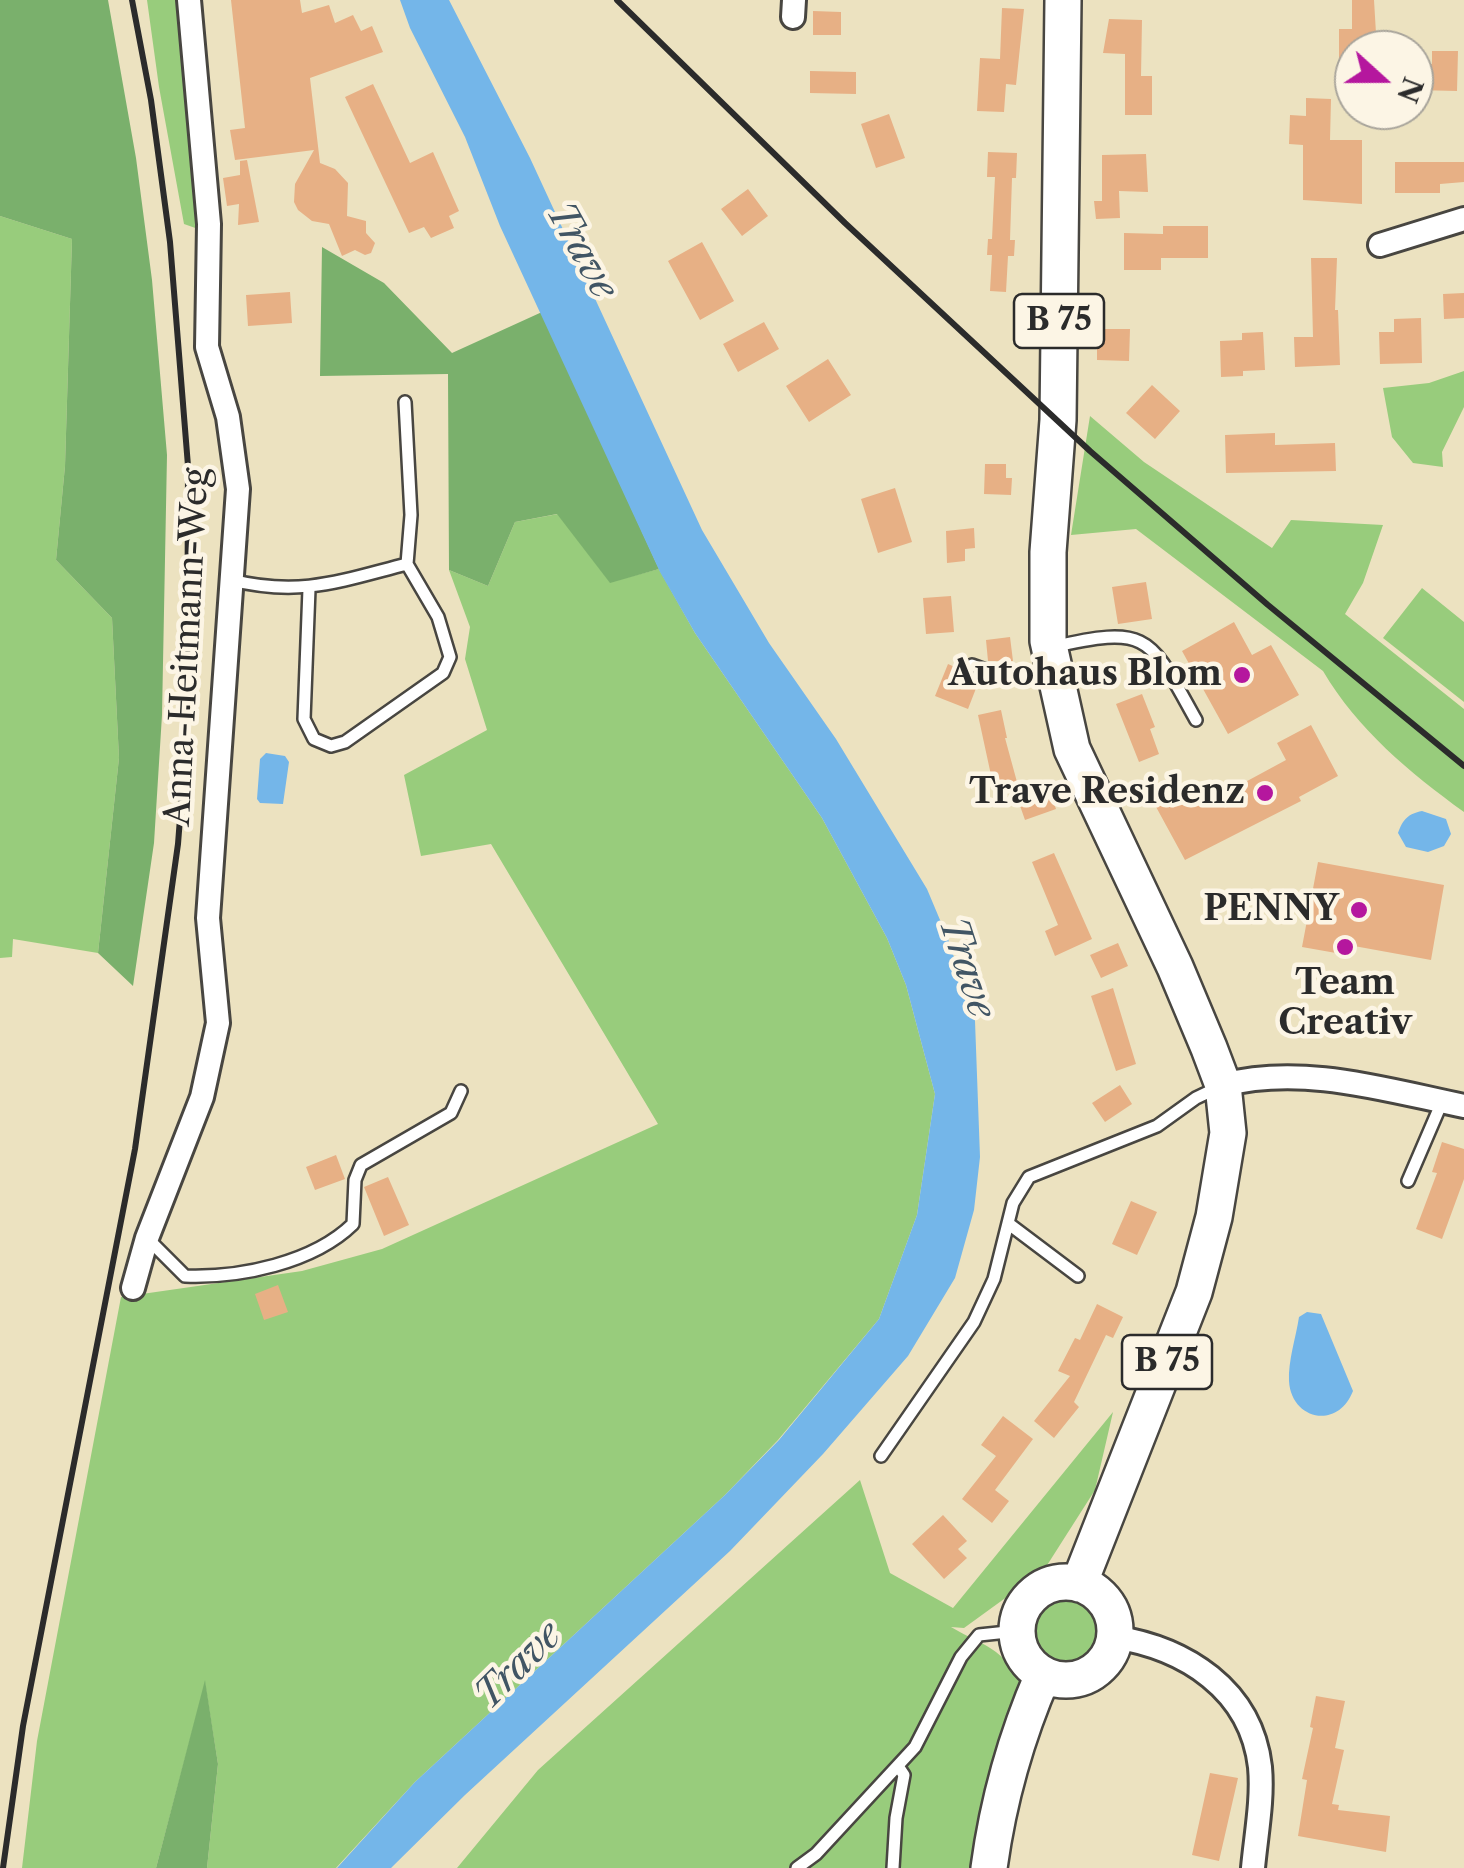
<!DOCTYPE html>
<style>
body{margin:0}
#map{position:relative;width:1464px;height:1868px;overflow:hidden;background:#ece2c0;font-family:"Libre Caslon Text",serif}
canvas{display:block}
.north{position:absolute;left:1334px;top:30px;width:100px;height:100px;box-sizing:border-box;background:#fcf5e5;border:2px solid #a8a49b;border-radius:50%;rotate:111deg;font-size:28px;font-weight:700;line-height:40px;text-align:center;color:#2b2b2b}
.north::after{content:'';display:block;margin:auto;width:35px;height:45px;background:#b5179e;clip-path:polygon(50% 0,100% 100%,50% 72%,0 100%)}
</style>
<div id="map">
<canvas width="1464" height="1868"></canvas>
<div class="north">N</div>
</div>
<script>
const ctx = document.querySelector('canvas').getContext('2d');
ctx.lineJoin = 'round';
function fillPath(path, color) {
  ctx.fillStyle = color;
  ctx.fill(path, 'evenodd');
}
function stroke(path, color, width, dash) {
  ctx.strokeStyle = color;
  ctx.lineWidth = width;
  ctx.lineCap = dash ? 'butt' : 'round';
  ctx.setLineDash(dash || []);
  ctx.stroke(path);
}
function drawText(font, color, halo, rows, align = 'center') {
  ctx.font = font + ' "Libre Caslon Text",serif';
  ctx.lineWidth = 9;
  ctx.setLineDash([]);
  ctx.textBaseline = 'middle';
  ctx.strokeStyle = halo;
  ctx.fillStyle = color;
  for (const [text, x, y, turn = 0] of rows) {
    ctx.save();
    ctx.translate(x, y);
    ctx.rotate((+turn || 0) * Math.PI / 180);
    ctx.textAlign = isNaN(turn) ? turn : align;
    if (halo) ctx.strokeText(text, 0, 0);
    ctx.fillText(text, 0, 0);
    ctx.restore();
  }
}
fillPath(new Path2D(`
 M147 0H182L201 230 184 224 159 87Z
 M0 216 72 239 65 466 56 560 112 618 119 758 98 953 13 939 12 957 0 958Z
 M1464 371V407L1442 452 1443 467 1413 463 1392 437 1383 388 1429 383Z
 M1090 416 1144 462 1272 548 1291 520 1383 525 1363 583 1345 614 1464 709V812C1410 773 1357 729 1323 671L1136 529 1071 535Z
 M558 514 610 582 659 569 695 633 822 818 887 938 906 985 935 1094 917 1215 879 1319 778 1440 725 1495 415 1782 336 1868H207L218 1764 205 1683 156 1868H22L37 1741 121 1297 302 1271 382 1249 658 1124 491 844 421 856 404 775 487 730 465 659 470 627 449 570 488 586 515 522Z
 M1422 588 1464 622V702L1383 638Z
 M1113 1412 1095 1490 1044 1570 964 1628 951 1627C985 1647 1003 1647 1021 1685L980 1868H457L538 1770 860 1480 890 1573 953 1608Z
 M1027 1632a38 38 0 1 1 76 0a38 38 0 1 1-76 0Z`), '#98cc7c');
fillPath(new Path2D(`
 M0 0H108L136 158 152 280 167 455 162 715 154 843 133 986 98 953 119 758 112 618 56 560 65 466 72 239 0 216Z
 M322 247 384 283 452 353 542 312 659 569 610 583 557 514 515 522 488 586 449 570 448 374 320 376Z
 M205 1680 218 1764 207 1868H156Z`), '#7ab06c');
fillPath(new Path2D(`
 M400 0H449L530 158 702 530 769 643 836 739 927 889 948 939 975 1021 980 1157 974 1210 955 1278 908 1356 823 1454 730 1551 465 1795 391 1868H337L415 1782 725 1495 779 1440 879 1319 917 1215 935 1094 906 985 887 938 822 818 695 633 660 572 500 226 465 137 410 28Z
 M266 753 285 756 289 762 283 804 260 803 257 799 260 759Z
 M1422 811 1446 819 1451 834 1444 846 1428 852 1406 847 1398 833C1403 819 1408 814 1422 811Z
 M1307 1312 1321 1314 1353 1391C1337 1431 1291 1419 1289 1381 1288 1361 1296 1337 1299 1317Z`), '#74b6e9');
fillPath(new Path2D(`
 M231 0H300L302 13 329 5 335 23 353 15 361 31 372 26 383 52 310 78 320 163 335 169 348 183 347 216 366 221V233L375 243 371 253 365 255 355 250 342 256 329 224 312 221 298 210 294 202 295 184 314 150 235 160 230 130 245 128Z
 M1352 0H1374L1377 50H1354V64L1339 63V29H1352Z
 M1002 8 1024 9 1016 85 1006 84 1004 112 977 111 980 58 1000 59Z
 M813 11 841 12V35H813Z
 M1109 19 1142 20 1141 76H1152V115H1125V54L1103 53Z
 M1432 51H1458L1457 91 1416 90 1417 63 1432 64Z
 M810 71 856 72V94L810 93Z
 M373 84 410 163 433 152 459 211 449 216 454 228 431 238 424 227 409 233 345 97Z
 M1306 98 1331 99 1330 140H1362V204L1303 200V145L1289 144 1290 115 1306 116Z
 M889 114 905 158 876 168 861 124Z
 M988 152 1017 153 1016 178H1012L1010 240H1015L1014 256H1008L1006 292 990 291 992 255H987L988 239H992L995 177H987Z
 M1146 154 1148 192 1119 191 1120 218 1096 219 1094 201H1102V155Z
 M247 160 259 222 238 225 239 204 227 206 223 178 240 175V161Z
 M1395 162H1464V182L1440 184V193H1395Z
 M748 189 768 216 742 236 721 209Z
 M1163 226H1208V258H1161V270H1124V233L1163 234Z
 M702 242 734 301 700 320 668 261Z
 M1311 258H1337L1335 310H1338L1340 365 1295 367 1294 337H1313Z
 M290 292 292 323 248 326 246 295Z
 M1464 293V318L1444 319 1443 294Z
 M1421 318 1422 363 1380 364 1379 332H1394V319Z
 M764 322 779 349 738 372 723 344Z
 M1097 329H1130L1129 361 1097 360Z
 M1263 332 1265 370 1243 371V376L1221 377 1220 341 1242 340V333Z
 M828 359 851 395 809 422 786 386Z
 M1152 385 1180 411 1155 439 1126 413Z
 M1275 433V445L1335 443 1336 471 1226 473 1225 435Z
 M985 464H1006V478H1012L1011 495 984 494Z
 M895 488 912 542 878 553 861 499Z
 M974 528 975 548 965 549V561L947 563 946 531Z
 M1146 582 1152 619 1118 624 1112 587Z
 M951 596 954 632 926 634 923 598Z
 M1234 622 1252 655 1271 645 1299 695 1228 734 1182 651Z
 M1010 637 1013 661H988L986 640Z
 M948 664 980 678 968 709 935 696Z
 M1142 694 1155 727 1150 729 1159 754 1139 762 1116 704Z
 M1001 710 1007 738H1005L1017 782 994 789 978 715Z
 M1311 725 1338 776 1299 797 1301 801 1185 860 1149 794 1164 786 1168 792 1187 781 1201 806 1286 760 1277 743Z
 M1049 789 1056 809 1025 820 1018 800Z
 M1054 853 1092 939 1055 956 1045 931 1058 925 1032 862Z
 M1318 862 1444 885 1431 960 1354 946 1353 956 1302 947Z
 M1118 943 1128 966 1101 978 1090 955Z
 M1113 988 1136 1064 1116 1071 1091 996Z
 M1120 1085 1132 1104 1105 1122 1092 1103Z
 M1442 1142 1464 1149V1179L1442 1239 1416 1229 1437 1173 1432 1172Z
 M336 1155 345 1179 315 1190 306 1167Z
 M388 1177 409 1225 384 1236 364 1187Z
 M1131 1201 1157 1212 1137 1255 1112 1244Z
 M278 1285 288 1312 264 1320 255 1294Z
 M1097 1304 1123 1317 1113 1338 1106 1335 1074 1402 1079 1407 1054 1438 1034 1421 1070 1376 1058 1371 1075 1338 1080 1340Z
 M1003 1416 1033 1439 995 1490 1009 1501 992 1523 962 1499 996 1456 981 1445Z
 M943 1515 967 1541 958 1549 967 1558 944 1579 912 1544Z
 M1316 1696 1345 1701 1335 1748 1344 1750 1332 1804 1339 1805 1338 1810 1390 1816 1386 1852 1298 1836 1307 1780 1302 1779 1313 1728 1310 1727Z
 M1210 1773 1238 1778 1219 1861 1192 1855Z`), '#e7b085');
const lane = new Path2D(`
 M231 580C301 597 340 581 407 564
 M309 589 304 719 314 739 331 746 345 742 443 673 450 657 438 617 407 564 411 515 405 402
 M1053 647C1151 624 1150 638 1196 720
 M972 665C1000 676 1022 679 1051 677
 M1408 1181 1442 1102
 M1009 1224 1078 1276
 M147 1238 185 1276C240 1278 313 1263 353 1224L355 1180 361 1165 451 1113 461 1091
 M881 1456 974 1322 994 1279 1013 1203 1029 1177 1157 1126 1196 1098 1219 1087
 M797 1868 816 1854 915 1747 961 1657 979 1635 1017 1631
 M893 1868 896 1818 904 1775 898 1766`);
const street = new Path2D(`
 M793 17 794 0
 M1380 245 1464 219
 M1223 1085C1302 1064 1386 1090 1464 1106
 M133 1288 147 1238 202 1097 218 1023 208 918 238 489 228 417 207 347 209 224 189 0
 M1114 1637C1185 1648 1251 1689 1260 1767 1263 1800 1256 1835 1253 1868`);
const primary = new Path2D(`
 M1063 0 1058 420 1048 552V641L1072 749 1175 967 1209 1048 1223 1085 1228 1133 1214 1217 1194 1292 1079 1584
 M1017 1631a49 49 0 1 1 98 0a49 49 0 1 1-98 0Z
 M989 1868C998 1801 1016 1737 1043 1675`);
stroke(lane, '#484641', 16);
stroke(street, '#484641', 28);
stroke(primary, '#484641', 40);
stroke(lane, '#fff', 11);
stroke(street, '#fff', 22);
stroke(primary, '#fff', 35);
stroke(new Path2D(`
 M617 0 845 223 1090 451 1268 605 1464 766
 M3 1868 23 1726 135 1149 178 844 187 728 188 466 170 242 151 100 132 0`), '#2b2b2b', 6);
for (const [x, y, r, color] of [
 [1242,675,10,"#b5179e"],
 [1265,793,10,"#b5179e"],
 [1359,910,10,"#b5179e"],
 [1345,947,10,"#b5179e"]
]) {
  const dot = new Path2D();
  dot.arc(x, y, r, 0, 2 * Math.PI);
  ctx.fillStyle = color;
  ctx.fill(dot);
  stroke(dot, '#fcf5e5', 4);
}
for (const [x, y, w] of [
 [1059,321,90],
 [1167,1362,90]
]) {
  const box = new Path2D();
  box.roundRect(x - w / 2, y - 27, w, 54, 8);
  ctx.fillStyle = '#fcf5e5';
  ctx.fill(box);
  stroke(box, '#2b2b2b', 2.5);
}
drawText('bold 32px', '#2b2b2b', null, [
 ["B 75",1059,321],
 ["B 75",1167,1362]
]);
drawText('35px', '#2b2b2b', '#fcf5e5', [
 ["Anna-Heitmann-Weg",188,647,-87]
]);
drawText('bold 35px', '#2b2b2b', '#fcf5e5', [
 ["Autohaus Blom",1222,675],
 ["Trave Residenz",1245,793],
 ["PENNY",1339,910],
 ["Team",1345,984,"center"],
 ["Creativ",1345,1024,"center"]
], 'right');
drawText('italic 38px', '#415564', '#fcf5e5', [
 ["Trave",581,251,61],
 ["Trave",966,968,72],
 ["Trave",519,1666,-45]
]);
</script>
